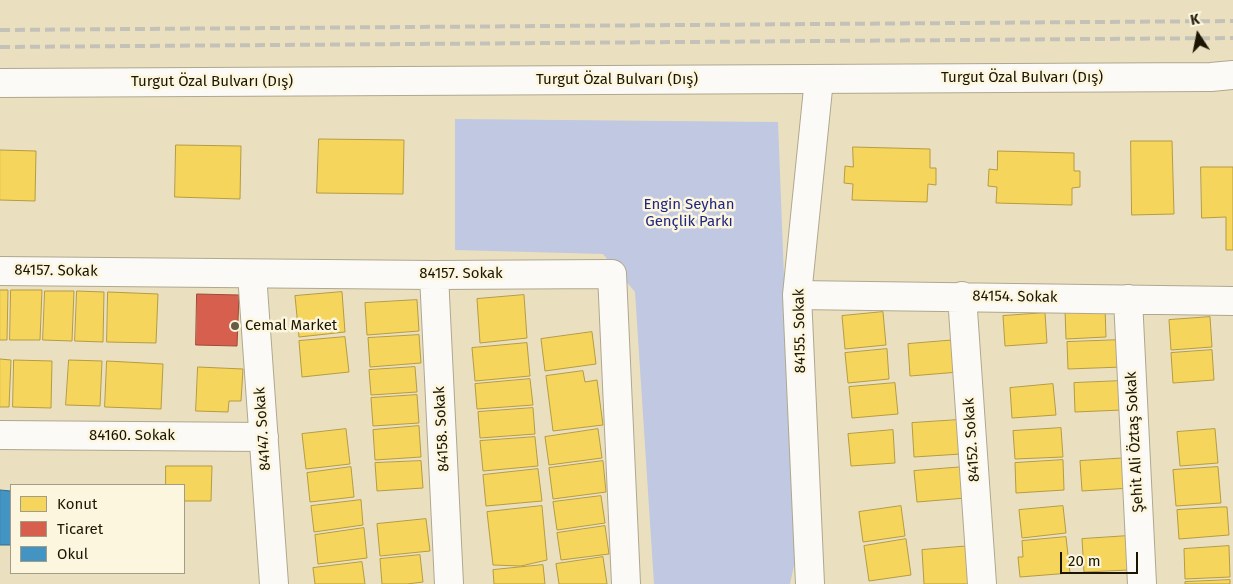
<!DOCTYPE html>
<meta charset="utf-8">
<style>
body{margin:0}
#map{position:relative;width:1233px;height:584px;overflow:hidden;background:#eae0c0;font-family:"Fira Sans",sans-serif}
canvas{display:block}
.legend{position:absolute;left:10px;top:484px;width:175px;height:90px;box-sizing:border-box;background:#fdf6df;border:1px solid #a39c86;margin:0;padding:6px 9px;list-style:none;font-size:15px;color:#1c1501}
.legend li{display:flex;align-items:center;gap:10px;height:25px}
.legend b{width:25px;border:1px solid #a39c86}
.north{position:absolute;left:1173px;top:10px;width:50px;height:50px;-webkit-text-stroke:4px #fdf6df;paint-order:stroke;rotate:349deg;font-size:14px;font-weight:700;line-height:20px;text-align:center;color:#1c1501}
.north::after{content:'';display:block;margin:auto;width:18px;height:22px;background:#1c1501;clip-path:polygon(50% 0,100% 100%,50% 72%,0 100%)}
.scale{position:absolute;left:1060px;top:552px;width:78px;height:22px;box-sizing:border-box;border:2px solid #1c1501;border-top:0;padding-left:6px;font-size:15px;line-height:18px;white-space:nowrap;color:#1c1501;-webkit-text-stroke:4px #fdf6df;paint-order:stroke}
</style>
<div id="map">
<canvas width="1233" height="584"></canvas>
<ul class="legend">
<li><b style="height:14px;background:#f6d55c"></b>Konut</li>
<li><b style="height:14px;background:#d6604d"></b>Ticaret</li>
<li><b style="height:14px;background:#4393c3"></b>Okul</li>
</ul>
<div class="north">K</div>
<div class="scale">20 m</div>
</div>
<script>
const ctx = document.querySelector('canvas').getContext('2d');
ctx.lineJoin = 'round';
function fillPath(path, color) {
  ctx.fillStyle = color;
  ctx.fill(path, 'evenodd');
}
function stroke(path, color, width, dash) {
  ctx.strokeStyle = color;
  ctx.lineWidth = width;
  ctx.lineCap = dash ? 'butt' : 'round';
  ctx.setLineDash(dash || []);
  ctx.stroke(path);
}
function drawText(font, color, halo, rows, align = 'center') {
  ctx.font = font + ' "Fira Sans",sans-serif';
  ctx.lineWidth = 5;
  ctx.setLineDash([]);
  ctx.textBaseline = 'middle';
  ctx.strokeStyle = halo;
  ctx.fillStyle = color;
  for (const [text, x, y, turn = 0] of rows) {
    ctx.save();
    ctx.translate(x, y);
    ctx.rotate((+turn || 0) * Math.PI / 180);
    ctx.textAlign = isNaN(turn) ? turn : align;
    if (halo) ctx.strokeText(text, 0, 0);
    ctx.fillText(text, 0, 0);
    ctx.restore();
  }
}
fillPath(new Path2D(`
 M455 119 778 122 795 561 790 584H654L635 292 603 254 455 250Z`), '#c1c8e1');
const homes = new Path2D(`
 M319 139 404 140 403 194 317 193Z
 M1131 141H1172L1174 214 1132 215Z
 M176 145 241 146 240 199 175 197Z
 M853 147 930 149V168H936V185L928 184 927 202 852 200 853 184 844 183 845 166 853 167Z
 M0 150 36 151 35 201 0 200Z
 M998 151 1074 153V171H1080V187L1072 188V205L996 203 997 187 988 186 989 169 997 170Z
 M1201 167H1233V250H1226V217L1202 218Z
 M0 290H8L7 340H0Z
 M11 290H42L40 340H10Z
 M45 291H74L72 341 43 340Z
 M77 291 104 292 103 342 75 341Z
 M108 292 158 294 156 343 107 342Z
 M342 292 345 332 299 337 295 296Z
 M524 295 527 338 480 343 477 299Z
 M417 300 419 331 367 335 365 303Z
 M1105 308 1106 337 1066 339 1065 310Z
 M883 312 886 345 845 349 842 316Z
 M1045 313 1047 343 1005 346 1003 316Z
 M1210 317 1212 347 1171 350 1169 320Z
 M592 332 596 364 545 371 541 339Z
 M419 335 421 363 370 367 368 338Z
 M345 337 349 372 302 377 299 341Z
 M957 340 959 372 910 376 908 344Z
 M1121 340 1122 367 1068 369 1067 342Z
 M527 343 530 376 475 381 472 348Z
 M887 349 889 379 848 383 845 353Z
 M1212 350 1214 380 1173 383 1171 353Z
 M0 359 11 360 9 407H0Z
 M14 360 52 361 51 408 13 407Z
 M69 360 102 361 100 406 66 405Z
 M107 361 163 364 161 409 105 407Z
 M198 367 243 369 241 401H229L228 412 196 411Z
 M415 367 417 392 371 395 369 370Z
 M583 371 585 382 597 380 603 425 553 431 546 376Z
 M530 379 533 405 477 409 475 384Z
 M1121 381 1122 410 1075 412 1074 383Z
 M895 383 898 414 852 418 849 387Z
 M1053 384 1056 415 1012 418 1010 388Z
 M417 395 419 423 373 426 371 398Z
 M533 408 535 434 480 438 478 412Z
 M958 420 961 454 914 457 912 423Z
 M419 426 421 457 375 460 373 430Z
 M1061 428 1063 457 1015 459 1013 431Z
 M346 429 350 464 306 469 302 434Z
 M598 429 602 458 549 465 545 437Z
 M1215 429 1218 463 1180 466 1177 432Z
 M893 430 895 463 851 466 848 434Z
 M535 437 538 466 483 471 480 441Z
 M1129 458 1131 488 1082 491 1080 461Z
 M1063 460 1064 490 1016 493 1015 463Z
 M421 461 423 488 377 491 375 463Z
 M603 461 606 492 553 499 549 468Z
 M166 466H212L211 501H184V485H166Z
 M351 467 354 497 310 502 307 473Z
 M964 467 966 498 917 502 914 471Z
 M1218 467 1221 503 1176 506 1173 470Z
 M538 469 542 501 486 506 483 475Z
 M601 496 605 523 557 530 553 502Z
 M361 500 363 525 314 532 311 506Z
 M542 506 547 560 521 566 493 565 487 512Z
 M901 506 905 536 863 542 859 512Z
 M1063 506 1066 533 1022 538 1019 510Z
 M1221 507H1227L1229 535 1179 539 1177 510Z
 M426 519 430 551 380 556 377 524Z
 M605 526 609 554 561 560 557 533Z
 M364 528 367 558 318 564 315 535Z
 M1128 536 1129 570 1084 572 1082 539Z
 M1066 537 1070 573 1020 577 1018 557H1023L1022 541Z
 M906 539 911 575 869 581 864 546Z
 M971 546 974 584H924L922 550Z
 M1229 546 1230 577 1185 579 1184 549Z
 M420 555 423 582 407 584H382L380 559Z
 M603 557 607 584H559L556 564Z
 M362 562 365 584H315L313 568Z
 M543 565 545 584H494L493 570Z
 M1230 580V584H1185V582Z`);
fillPath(homes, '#f6d55c');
stroke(homes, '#b59b41', 1);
const shops = new Path2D(`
 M197 294 239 295 237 346 196 345Z`);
fillPath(shops, '#d6604d');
stroke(shops, '#9e4a36', 1);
const schools = new Path2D(`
 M0 490 11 491V545H0Z`);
fillPath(schools, '#4393c3');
stroke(schools, '#376d89', 1);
const minor = new Path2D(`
 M0 271 434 275 612 274 626 584
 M252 274 274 584
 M434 275 449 584
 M797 295 1233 301
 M962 296 982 584
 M1128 299 1142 584
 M0 435 264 437
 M810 584 797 295 819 79`);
const major = new Path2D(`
 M0 83 1211 77 1233 75`);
stroke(minor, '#afa78e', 30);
stroke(major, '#afa78e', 30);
stroke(minor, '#fcfaf6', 28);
stroke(major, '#fcfaf6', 28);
stroke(new Path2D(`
 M0 30 1233 21
 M0 47 1233 38`), '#c4c1b9', 4, [10, 5]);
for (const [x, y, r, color] of [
 [235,326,5,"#645c44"]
]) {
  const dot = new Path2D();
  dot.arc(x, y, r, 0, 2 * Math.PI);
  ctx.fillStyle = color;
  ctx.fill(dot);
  stroke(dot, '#fdf6df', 2);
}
drawText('15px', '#1c1501', '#fdf6df', [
 ["Turgut Özal Bulvarı (Dış)",1022,78],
 ["Turgut Özal Bulvarı (Dış)",617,80],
 ["Turgut Özal Bulvarı (Dış)",212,82],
 ["84157. Sokak",56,271,1],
 ["84157. Sokak",461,274],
 ["84154. Sokak",1015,297,1],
 ["84155. Sokak",800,331,-91],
 ["84147. Sokak",263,429,-94],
 ["84158. Sokak",442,429,-93],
 ["84160. Sokak",132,436],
 ["84152. Sokak",972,440,-94],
 ["Şehit Ali Öztaş Sokak",1135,442,-93]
]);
drawText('15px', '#202783', '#fdf6df', [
 ["Engin Seyhan",689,205],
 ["Gençlik Parkı",689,222]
]);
drawText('15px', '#1c1501', '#fdf6df', [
 ["Cemal Market",245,326]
], 'left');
</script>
